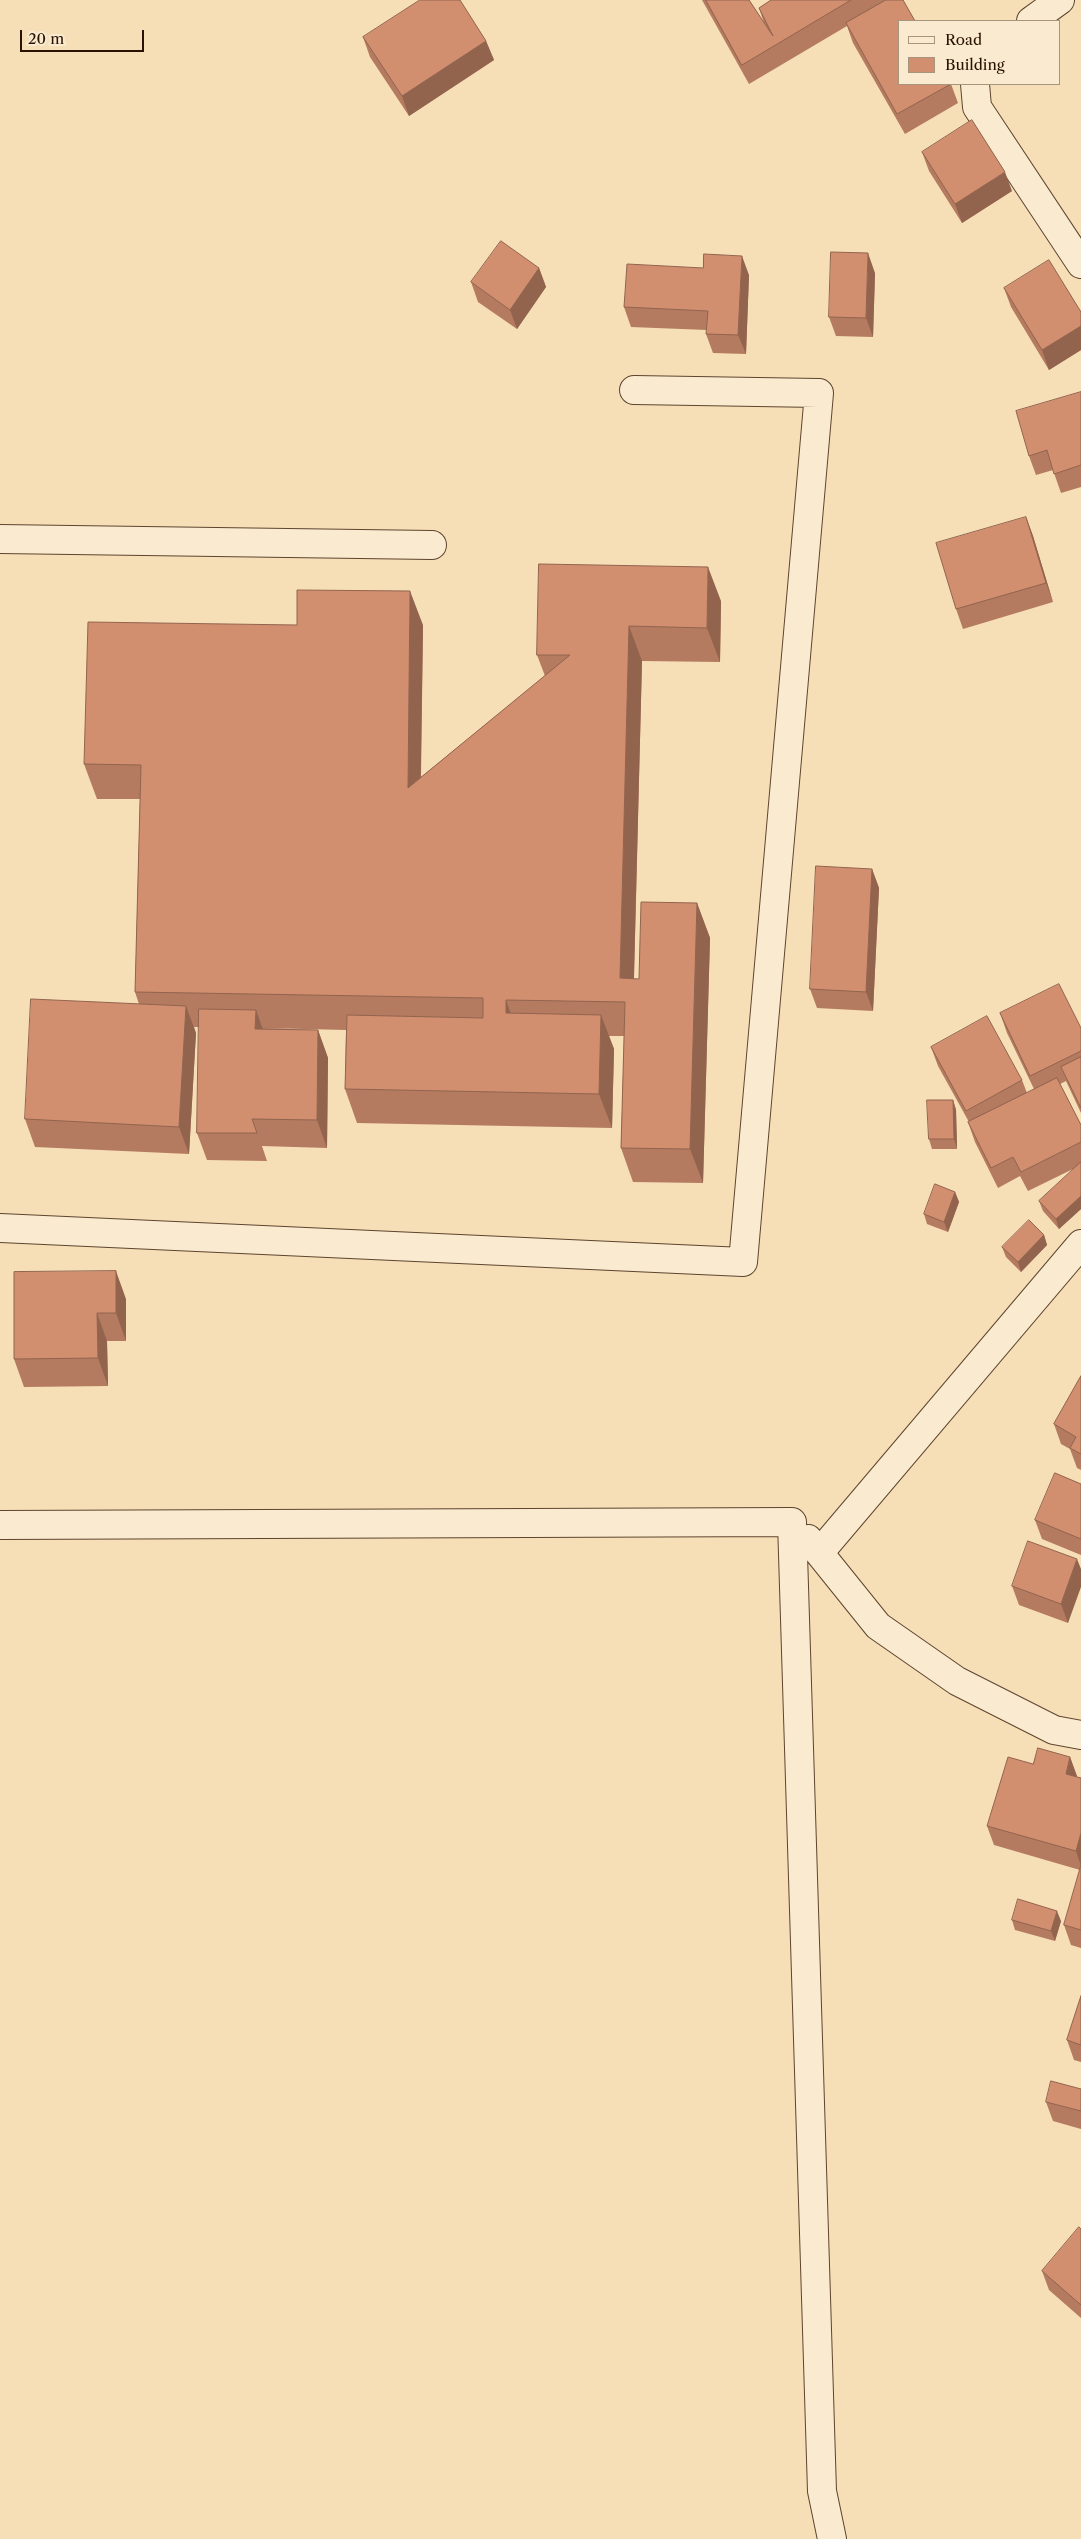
<!DOCTYPE html>
<style>
body{margin:0}
#map{position:relative;width:1081px;height:2539px;overflow:hidden;background:#f6deb7;font-family:"Libre Caslon Text",serif}
canvas{display:block}
.legend{position:absolute;left:898px;top:20px;width:162px;height:65px;box-sizing:border-box;background:#f9ead0;border:1px solid #a6947d;margin:0;padding:6px 9px;list-style:none;font-size:15px;color:#2a1200}
.legend li{display:flex;align-items:center;gap:10px;height:25px}
.legend b{width:25px;border:1px solid #a6947d}
.scale{position:absolute;left:20px;top:30px;width:124px;height:22px;box-sizing:border-box;border:2px solid #2a1200;border-top:0;padding-left:6px;font-size:15px;line-height:18px;white-space:nowrap;color:#2a1200;-webkit-text-stroke:4px #f9ead0;paint-order:stroke}
</style>
<div id="map">
<canvas width="1081" height="2539"></canvas>
<ul class="legend">
<li><b style="height:6px;background:#f9ead0"></b>Road</li>
<li><b style="height:14px;background:#d18f70"></b>Building</li>
</ul>
<div class="scale">20 m</div>
</div>
<script>
const ctx = document.querySelector('canvas').getContext('2d');
ctx.lineJoin = 'round';
function stroke(path, color, width, dash) {
  ctx.strokeStyle = color;
  ctx.lineWidth = width;
  ctx.lineCap = dash ? 'butt' : 'round';
  ctx.setLineDash(dash || []);
  ctx.stroke(path);
}
function fillPath(path, color) {
  ctx.fillStyle = color;
  ctx.fill(path, 'evenodd');
}
const minor = new Path2D(`
 M1031 21 1060 0
 M975 84 977 107 1081 264
 M0 539 432 545
 M0 1228 743 1262 819 393 634 390
 M0 1525 792 1522 822 2491 832 2539
 M808 1539 878 1626 957 1681 1054 1730 1081 1735
 M820 1552 1081 1244`);
stroke(minor, '#5d452e', 30);
stroke(minor, '#f9ead0', 28);
fillPath(new Path2D(`
 M702 0H749L764 23 759 8 771 0H903L951 84 958 103 905 134 853 43 847 26 749 84Z
 M363 37 486 41 494 60 409 116 370 57Z
 M922 152 1012 191 962 223 929 171Z
 M539 268 546 287 517 329 478 302 471 282Z
 M875 273 873 337 836 336 829 317Z
 M749 275 746 354 713 353 706 334 707 330 631 327 624 307Z
 M1004 288 1081 312V350L1049 370 1011 307Z
 M1081 392V487L1061 493 1053 470 1036 475 1029 456Z
 M1026 517 1033 536 1053 602 963 629 956 609Z
 M539 564 721 601 720 662 642 661 634 979H639L697 903 710 938 703 1183 633 1182 621 1148 624 1036H609L614 1049 612 1128 357 1123 345 1089 346 1030 262 1028 318 1030 328 1058 327 1148 262 1146 267 1161 207 1160 197 1133 199 1027H194L196 1033 189 1154 35 1147 25 1119 139 1004 135 992 140 799H97L84 764 297 625H423L421 777 545 676 537 655Z
 M872 869 879 888 873 1011 817 1008 810 989Z
 M1000 1013 1081 1028V1113L1066 1081 1060 1084 1081 1125V1209L1059 1229 1043 1211 1039 1201 1075 1168 1028 1191 1020 1176 998 1188 975 1142 968 1122H969L938 1066 931 1047 1022 1080 1027 1093 1034 1089 1007 1033Z
 M953 1100 956 1110 957 1149H932L929 1139Z
 M955 1192 959 1202 948 1232 927 1224 924 1214Z
 M1044 1235 1047 1245 1021 1272 1006 1257 1002 1247Z
 M14 1272 126 1299V1341H107L108 1386 24 1387 14 1359Z
 M1081 1376V1470L1077 1468 1070 1449 1061 1444 1054 1424Z
 M1081 1484V1555L1042 1539 1035 1520Z
 M1077 1559 1068 1623 1019 1605 1012 1586Z
 M1070 1757 1077 1777 1081 1778V1948L1071 1945 1064 1925 1080 1870 994 1845 987 1826 1033 1764Z
 M1012 1920 1061 1921 1055 1941 1015 1930Z
 M1081 1996V2062L1074 2060 1067 2040Z
 M1081 2089V2129L1053 2121 1046 2102Z
 M1081 2229V2318L1049 2290 1042 2271Z`), '#b47b60');
fillPath(new Path2D(`
 M486 41 494 60 409 116 402 96Z
 M1005 172 1012 191 962 223 955 204Z
 M868 253 875 273 873 337 866 318Z
 M742 256 749 275 746 354 738 335Z
 M539 268 546 287 517 329 510 310Z
 M1081 326V350L1049 370 1042 350Z
 M1026 517 1033 536 1053 602 1046 583Z
 M708 567 721 601 720 662 707 628Z
 M410 591 423 625 420 823 408 788Z
 M629 626 642 661 633 1012 620 978Z
 M872 869 879 888 873 1011 866 992Z
 M697 903 710 938 703 1183 690 1149Z
 M506 1000 518 1034 506 1013Z
 M186 1006 196 1033 189 1154 179 1127Z
 M256 1010 266 1038 255 1029Z
 M601 1015 614 1049 612 1128 599 1094Z
 M318 1030 328 1058 327 1148 317 1120Z
 M953 1100 956 1110 957 1149 954 1139Z
 M955 1192 959 1202 948 1232 944 1222Z
 M1081 1196V1209L1059 1229 1056 1219Z
 M1044 1235 1047 1245 1021 1272 1018 1262Z
 M116 1271 126 1299V1341L116 1313Z
 M97 1313 107 1341 108 1386 98 1358Z
 M1077 1559 1081 1569V1587L1068 1623 1061 1604Z
 M1070 1757 1077 1776 1073 1793 1066 1774Z
 M1081 1833V1866L1076 1851Z
 M1057 1911 1061 1921 1055 1941 1051 1931Z`), '#92644e');
const building = new Path2D(`
 M420 0H460L486 41 402 96 363 37Z
 M706 0H749L773 36 759 8 771 0H851L742 65Z
 M886 0H903L915 21H900V84H951L897 114 846 23Z
 M972 120 1005 172 955 204 922 152Z
 M501 241 539 268 510 310 471 282Z
 M831 252 868 253 866 318 829 317Z
 M704 254 742 256 738 335 706 334 708 311 624 307 627 264 703 268Z
 M1049 260 1081 312V326L1042 350 1004 288Z
 M1081 392V465L1054 474 1047 450 1029 456 1016 411Z
 M1026 517 1046 583 956 609 936 543Z
 M539 564 708 567 707 628 629 626 620 978 639 979 641 902 697 903 690 1149 621 1148 625 1002 506 1000V1013L601 1015 599 1094 345 1089 347 1015 483 1018V998L135 992 141 765 84 764 88 622 297 625V590L410 591 408 788 570 655H537Z
 M816 866 872 869 866 992 810 989Z
 M1059 984 1081 1028V1051L1030 1076 1000 1013Z
 M31 999 186 1006 179 1127 25 1119Z
 M199 1009 256 1010 255 1029 318 1030 317 1120 252 1119 257 1133H197Z
 M987 1016 1022 1080 966 1111 931 1047Z
 M1081 1057V1108L1061 1067Z
 M1057 1078 1081 1125V1142L1021 1172 1013 1157 991 1168 968 1122Z
 M927 1100H953L954 1139H929Z
 M1081 1162V1196L1056 1219 1039 1201Z
 M935 1184 955 1192 944 1222 924 1214Z
 M1029 1220 1044 1235 1018 1262 1002 1247Z
 M116 1271V1313H97L98 1358 14 1359V1272Z
 M1081 1376V1454L1070 1448 1076 1437 1054 1424Z
 M1055 1473 1081 1484V1539L1035 1520Z
 M1028 1541 1077 1559 1061 1604 1012 1586Z
 M1038 1748 1070 1757 1066 1774 1081 1778V1833L1076 1851 987 1826 1008 1757 1033 1764Z
 M1081 1865V1930L1064 1925Z
 M1018 1899 1057 1911 1051 1931 1012 1920Z
 M1081 1996V2045L1067 2040Z
 M1051 2081 1081 2089V2111L1046 2102Z
 M1079 2227 1081 2229V2305L1042 2271Z`);
fillPath(building, '#d18f70');
stroke(building, '#92644e', 1);
</script>
